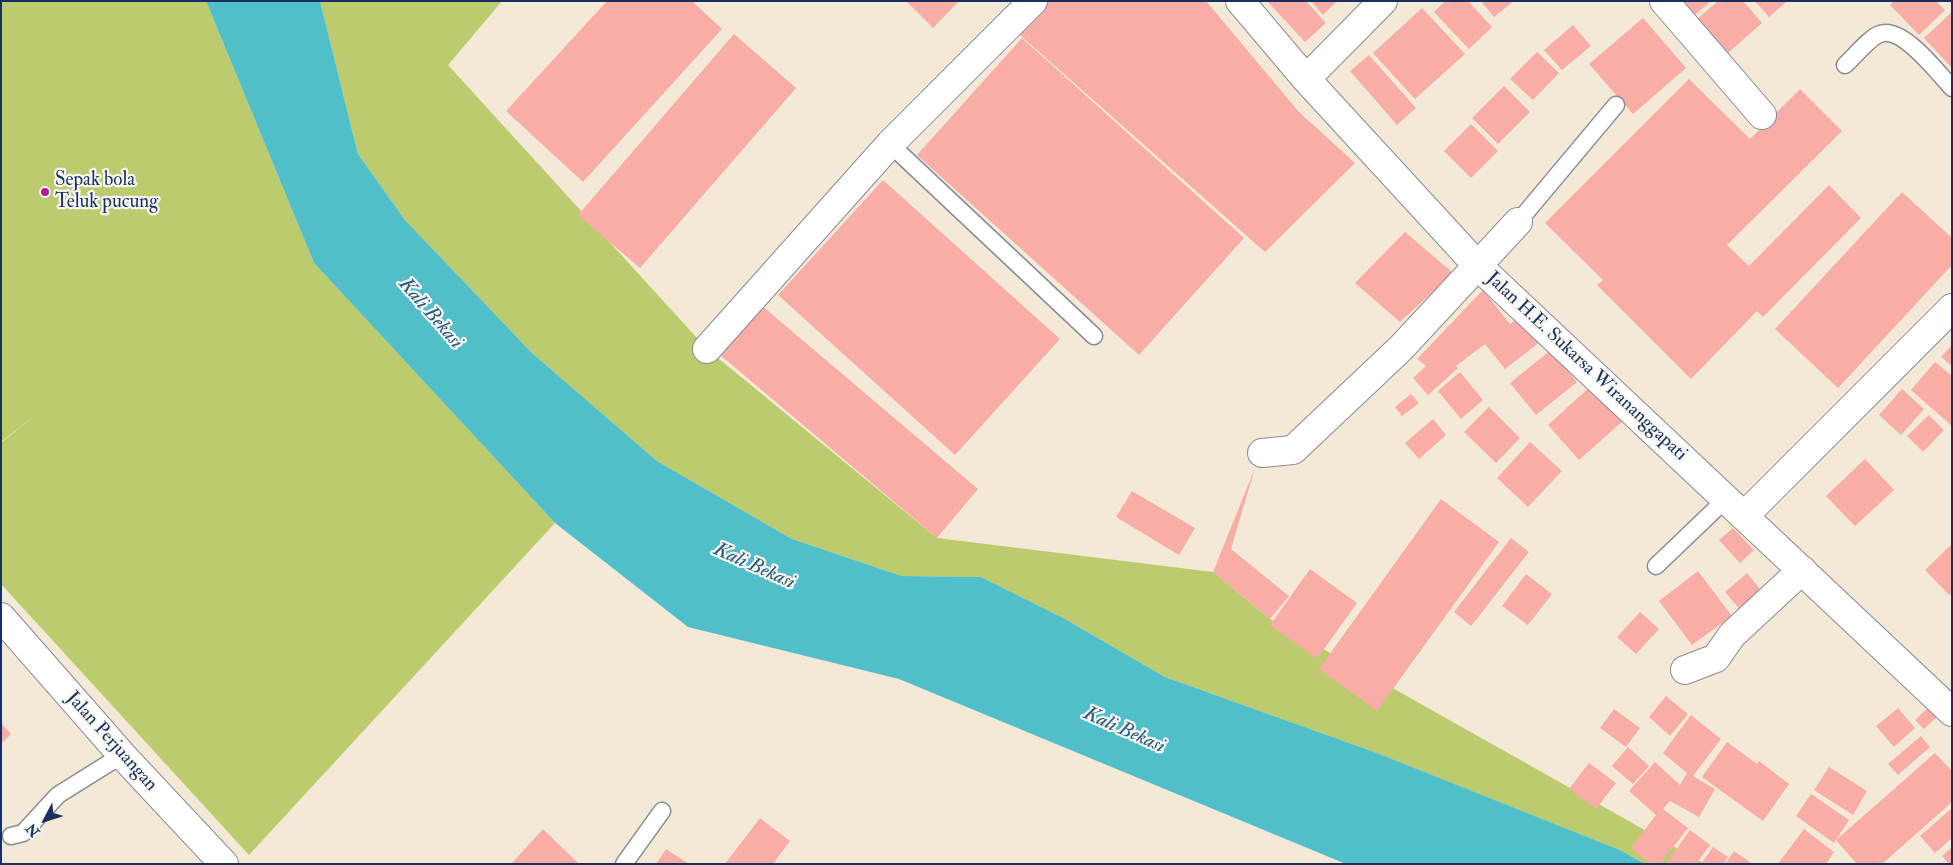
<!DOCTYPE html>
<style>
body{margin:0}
#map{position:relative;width:1953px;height:865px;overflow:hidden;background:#f4e8d6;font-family:"IM FELL Double Pica",serif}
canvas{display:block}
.frame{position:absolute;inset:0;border:2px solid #1b2f5e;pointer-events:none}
.north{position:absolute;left:20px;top:795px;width:50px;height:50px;-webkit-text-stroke:4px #f6f6f2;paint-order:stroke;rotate:230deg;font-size:14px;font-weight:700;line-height:20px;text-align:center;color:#1b2f5e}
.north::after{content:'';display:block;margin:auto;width:18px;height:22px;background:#1b2f5e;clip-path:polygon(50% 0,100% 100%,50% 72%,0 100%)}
</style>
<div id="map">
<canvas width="1953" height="865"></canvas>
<div class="frame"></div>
<div class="north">N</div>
</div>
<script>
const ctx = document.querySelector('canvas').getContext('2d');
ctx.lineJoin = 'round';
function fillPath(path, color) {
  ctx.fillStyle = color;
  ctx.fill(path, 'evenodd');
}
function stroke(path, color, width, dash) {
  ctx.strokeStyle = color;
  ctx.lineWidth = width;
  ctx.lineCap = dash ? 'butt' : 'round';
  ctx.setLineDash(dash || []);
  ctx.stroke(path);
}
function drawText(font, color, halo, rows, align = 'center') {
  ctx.font = font + ' "IM FELL Double Pica",serif';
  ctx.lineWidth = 4.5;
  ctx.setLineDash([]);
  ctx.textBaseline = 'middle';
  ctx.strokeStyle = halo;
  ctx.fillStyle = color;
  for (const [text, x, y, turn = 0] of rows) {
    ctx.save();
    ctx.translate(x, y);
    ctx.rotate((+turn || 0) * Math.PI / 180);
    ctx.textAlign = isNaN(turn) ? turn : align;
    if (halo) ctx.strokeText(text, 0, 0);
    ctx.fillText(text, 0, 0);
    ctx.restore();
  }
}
fillPath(new Path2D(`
 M1 1H206L314 263 555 523 249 855 1 584V443L39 412 1 442Z
 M320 1H502L448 65 707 349 937 538 1213 572 1270 619 1705 864H1645L1620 850 1377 753 1165 677 1065 619 981 577 902 576 792 539 657 461 532 353 405 220 358 154Z`), '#bbcb6d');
fillPath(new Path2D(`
 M206 1H320L358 154 405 220 532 353 657 461 792 539 902 576 981 577 1065 619 1165 677 1377 753 1620 850 1645 864H1346L899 679 688 627 555 523 314 263Z`), '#51bfc9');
fillPath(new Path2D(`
 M607 1H692L722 29 583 182 506 111Z
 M906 1H959L933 28Z
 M1049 1H1206L1299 112 1355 163 1265 252 1020 35Z
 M1267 1H1306L1326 23 1305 42Z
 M1311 1H1337L1323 15Z
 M1445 1H1468L1492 27 1469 49 1434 12Z
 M1481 1H1514L1494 17Z
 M1676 1H1711L1690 19Z
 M1718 1H1743L1762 23 1719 61 1689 26Z
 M1755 1H1787L1769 17Z
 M1894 1H1936L1945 10 1919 35 1890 5Z
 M1422 8 1465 54 1415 99 1373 53Z
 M1952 12V68L1924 38Z
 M1643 18 1686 68 1633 114 1589 64Z
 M1573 25 1591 46 1562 70 1544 50Z
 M734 34 796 88 640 268 578 215Z
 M1022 38 1244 238 1139 355 917 155Z
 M1537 52 1559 73 1533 100 1510 79Z
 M1369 55 1416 108 1397 125 1350 71Z
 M1689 79 1750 139 1800 89 1842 131 1727 245 1749 266 1829 185 1861 218 1763 317 1757 311 1691 379 1597 285 1603 280 1545 223Z
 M1504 86 1530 112 1498 144 1472 118Z
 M1471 124 1498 151 1471 178 1444 151Z
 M883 180 1060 339 955 455 778 295Z
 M1902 192 1952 238V265L1838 388 1775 329Z
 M1405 232 1453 273 1400 322 1355 283Z
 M1483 290 1510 324 1528 310 1549 335 1505 369 1485 344 1456 366 1458 368 1428 395 1413 378 1426 366 1417 359Z
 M761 305 978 489 937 538 719 354Z
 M1952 345V366L1941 357Z
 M1551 350 1577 382 1536 415 1510 383Z
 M1935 362 1952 376V426L1911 390Z
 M1460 372 1483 400 1461 419 1438 391Z
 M1592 385 1624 420 1579 460 1548 425Z
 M1902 389 1924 409 1901 435 1879 415Z
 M1411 394 1419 403 1402 416 1395 407Z
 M1489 407 1520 438 1496 463 1464 432Z
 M1929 415 1944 430 1923 452 1907 436Z
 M1433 419 1446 435 1419 459 1405 443Z
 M1530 442 1562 471 1528 507 1497 478Z
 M1865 459 1894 490 1855 526 1826 496Z
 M1255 468 1231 549 1289 596 1270 619 1213 572Z
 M1132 491 1195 528 1179 555 1116 517Z
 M1441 499 1499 542 1377 711 1319 669Z
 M1733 528 1754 550 1740 563 1719 540Z
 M1511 538 1529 552 1471 626 1454 612Z
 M1952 544V593L1949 595 1925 570Z
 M1310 569 1357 603 1317 659 1270 625Z
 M1698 571 1732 616 1692 645 1659 601Z
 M1747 573 1763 593 1741 611 1725 592Z
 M1526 574 1552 594 1528 625 1502 606Z
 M1640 612 1659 629 1636 654 1617 637Z
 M1666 696 1688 714 1670 736 1649 717Z
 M1930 706 1939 715 1924 729 1915 720Z
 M1898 708 1915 728 1894 747 1876 726Z
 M1614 709 1640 728 1626 747 1600 728Z
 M1691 715 1721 739 1693 776 1715 789 1699 817 1670 801 1663 809 1688 828 1660 864H1651L1631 848 1656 815 1629 791 1655 762 1680 785 1687 773 1663 753Z
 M1 723 11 734 1 744Z
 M1921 736 1930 747 1898 775 1888 764Z
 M1727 742 1757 764 1759 761 1789 784 1763 821 1702 777Z
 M1628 747 1649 766 1633 784 1612 766Z
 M1935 753 1952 771V802L1882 864H1857L1836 840Z
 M1589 763 1616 783 1596 809 1569 789Z
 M1829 767 1867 791 1853 815 1814 790Z
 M1811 794 1849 820 1834 843 1796 816Z
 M1952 808V838L1935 853 1920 836Z
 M760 818 790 841 773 864H725Z
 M543 829 579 864H511Z
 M1804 829 1834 852 1826 864H1778Z
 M1690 830 1710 845 1696 864H1666Z
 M1713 847 1728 857 1723 864H1701Z
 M1952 847V864H1949L1942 856Z
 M666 849 689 864H656Z
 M1734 851 1750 862 1749 864H1725Z`), '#f9ada7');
const lane = new Path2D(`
 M1845 65C1854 57 1870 37 1880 34 1902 25 1938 73 1952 88
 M890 144 1094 336
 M1518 222 1616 105
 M1656 566 1726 499
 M11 836 23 833 58 795 122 755
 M624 864 662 811`);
const street = new Path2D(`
 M1664 1 1762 115
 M1306 79 1383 1
 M707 349 890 144 1033 1
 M1262 453 1293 450 1401 348 1518 222
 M1744 516 1952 308
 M1685 670 1716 658 1732 635 1802 570`);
const secondary = new Path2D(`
 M1240 1 1306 79 1477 265 1952 712`);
const primary = new Path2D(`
 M1 617 122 755 224 864`);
stroke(lane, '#888c9a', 19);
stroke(street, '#888c9a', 30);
stroke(secondary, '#888c9a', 30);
stroke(primary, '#888c9a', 30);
stroke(lane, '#fff', 16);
stroke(street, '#fff', 28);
stroke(secondary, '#fff', 28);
stroke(primary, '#fff', 28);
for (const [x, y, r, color] of [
 [45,192,5,"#b5179e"]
]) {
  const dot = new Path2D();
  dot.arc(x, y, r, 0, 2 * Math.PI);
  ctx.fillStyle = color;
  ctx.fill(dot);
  stroke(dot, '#f6f6f2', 2);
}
drawText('19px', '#1b2f5e', '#f6f6f2', [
 ["Sepak bola",55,181],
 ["Teluk pucung",55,203]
], 'left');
drawText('19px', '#1b2f5e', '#f6f6f2', [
 ["Jalan H.E. Sukarsa Wirananggapati",1586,367,43],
 ["Jalan Perjuangan",111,742,48]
]);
drawText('italic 20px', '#2b5a7e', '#f6f6f2', [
 ["Kali Bekasi",430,314,49],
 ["Kali Bekasi",754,567,24],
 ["Kali Bekasi",1124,731,24]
]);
</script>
